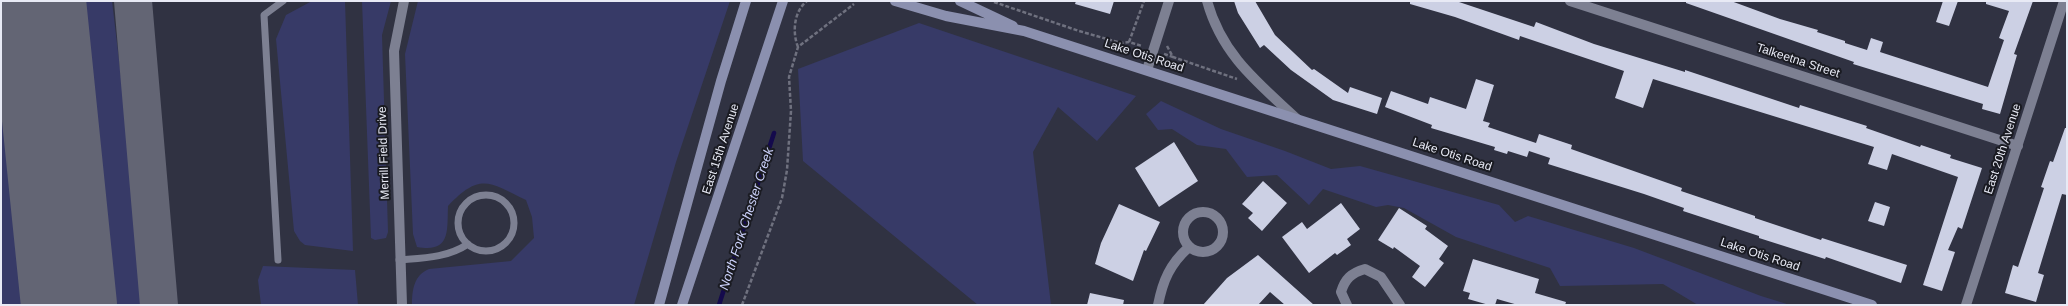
<!DOCTYPE html>
<style>
body{margin:0}
#map{position:relative;width:2068px;height:306px;overflow:hidden;background:#303242;font-family:Helvetica,sans-serif}
canvas{display:block}
.frame{position:absolute;inset:0;border:2px solid #e8eaf5;pointer-events:none}
</style>
<div id="map">
<canvas width="2068" height="306"></canvas>
<div class="frame"></div>
</div>
<script>
const ctx = document.querySelector('canvas').getContext('2d');
ctx.lineJoin = 'round';
function fillPath(path, color) {
  ctx.fillStyle = color;
  ctx.fill(path, 'evenodd');
}
function stroke(path, color, width, dash) {
  ctx.strokeStyle = color;
  ctx.lineWidth = width;
  ctx.lineCap = dash ? 'butt' : 'round';
  ctx.setLineDash(dash || []);
  ctx.stroke(path);
}
function drawText(font, color, halo, rows, align = 'center') {
  ctx.font = font + ' Helvetica,sans-serif';
  ctx.lineWidth = 4;
  ctx.setLineDash([]);
  ctx.textBaseline = 'middle';
  ctx.strokeStyle = halo;
  ctx.fillStyle = color;
  for (const [text, x, y, turn = 0] of rows) {
    ctx.save();
    ctx.translate(x, y);
    ctx.rotate((+turn || 0) * Math.PI / 180);
    ctx.textAlign = isNaN(turn) ? turn : align;
    if (halo) ctx.strokeText(text, 0, 0);
    ctx.fillText(text, 0, 0);
    ctx.restore();
  }
}
fillPath(new Path2D(`
 M1 1H3L35 305H1Z
 M65 1H112L148 305H100Z
 M312 1H345L353 251 305 245 300 241 294 231 276 39 286 15Z
 M362 1H391L382 35 388 232 386 238 375 240 371 238Z
 M418 1H730L676 162 634 305H412C412 290 414 275 429 269L511 261 534 238 532 217 526 200C489 182 480 172 448 206 447 231 451 253 417 247L413 234 405 54Z
 M919 23 1136 96 1097 141 1058 107 1033 152 1051 305H978L803 161 798 69Z
 M1161 101 1221 129 1285 151 1331 169 1360 166 1499 205 1515 222 1528 216 1634 248 1761 296 1790 305H1698L1663 284 1560 286 1550 268 1456 237 1404 208 1388 205 1376 207 1323 189 1309 205 1277 175 1247 177 1226 149 1197 145 1172 129 1158 130 1146 114Z
 M263 266 355 270 358 305H261L258 280Z`), '#373a67');
stroke(new Path2D(`
 M719 305 774 133`), '#140a4c', 4.5);
stroke(new Path2D(`
 M133 1 159 305`), '#636574', 38);
stroke(new Path2D(`
 M38 1 69 305`), '#636574', 96);
fillPath(new Path2D(`
 M1076 1H1114L1110 14 1075 4Z
 M1234 1H1255L1275 35 1312 70 1314 69 1348 93 1350 87 1382 98 1377 114 1333 100 1291 70 1264 45 1260 48 1238 13Z
 M1410 1H1456L1534 27 1536 22 1594 44 1685 72V70L1799 108 1800 105 1867 126 1866 128 1920 147 1921 145 1951 155 1950 158 1982 168 1962 229 1958 227 1948 250 1955 252 1942 291 1923 285 1958 177 1892 154 1887 170 1868 164 1874 147 1653 79 1643 108 1615 98 1624 71 1520 36 1519 40 1455 17 1410 4Z
 M1686 1H1731L1780 19 1818 30 1817 32 1845 41V43L1867 50 1871 38 1883 42 1880 52 1988 87 2004 40 1999 38 2009 11 1986 4V1H2033L2014 54 2017 55 2000 114 1982 109 1983 104 1853 64 1854 62 1686 3Z
 M1943 1H1958L1949 26 1936 22Z
 M1476 79 1494 85 1483 121 1490 123 1488 127 1536 143 1539 134 1572 145 1571 149 1682 188 1681 191 1755 216V218L1821 240 1822 238 1907 265 1901 283 1826 257 1825 259 1759 238V236L1683 211 1684 208 1644 194 1548 164 1550 158 1529 151 1527 157 1508 151 1507 154 1494 150 1495 147 1431 128 1432 125 1385 107 1391 91 1428 104 1430 97 1466 109Z
 M2065 128H2067V195L2062 194 2038 273 2044 275 2036 302 2005 293 2013 265 2018 267 2044 188 2041 187 2050 161 2053 162Z
 M1174 142 1198 181 1159 207 1135 168Z
 M1263 181 1287 203 1262 231 1248 218 1253 213 1242 204Z
 M1875 202 1890 207 1884 226 1868 221Z
 M1341 203 1360 229 1347 239 1351 245 1337 255 1335 253 1309 273 1282 237 1302 222 1307 229Z
 M1119 204 1160 222 1146 251 1144 250 1133 281 1095 264 1101 243Z
 M1399 208 1427 226 1425 229 1448 246 1439 259 1444 263 1425 287 1412 277 1420 266 1394 247 1393 249 1378 240Z
 M1258 255 1314 305H1285L1270 292 1258 305H1203L1227 278Z
 M1473 259 1539 279 1535 293 1566 302 1565 305H1518L1497 299 1495 305H1489L1468 299 1470 293 1463 291Z
 M1090 293 1124 300 1123 305H1087Z`), '#ccd0e4');
stroke(new Path2D(`
 M994 2 1079 31 1121 43 1129 42 1142 46
 M1129 42 1144 1
 M1167 46 1173 57 1237 79
 M798 47C792 32 794 11 807 1
 M1164 54 1173 57
 M742 305 782 198 787 170 791 111 789 77 798 47 854 4`), '#6f717f', 2.5, [4, 2]);
stroke(new Path2D(`
 M458 223a28 28 0 1 1 56 0a28 28 0 1 1-56 0Z
 M278 260 264 15 283 1
 M399 260C423 258 447 258 468 244`), '#7d8092', 7);
stroke(new Path2D(`
 M1207 1C1222 55 1257 82 1297 119
 M1570 1 2018 146
 M1147 70 1169 1
 M1183 232a20 20 0 1 1 40 0a20 20 0 1 1-40 0Z
 M402 305 394 51 404 1
 M1158 305C1163 280 1170 264 1189 247
 M1347 305 1341 292C1345 279 1351 273 1365 269L1381 277 1400 305
 M1966 305 2064 1`), '#7d8092', 10);
stroke(new Path2D(`
 M895 1 946 16 1024 31 1872 305
 M960 1 1013 26
 M659 305 721 81 746 1
 M682 305 783 1`), '#8b90af', 10);
drawText('12px', '#e8eaf5', '#1a1b22', [
 ["Lake Otis Road",1144,56,18],
 ["Talkeetna Street",1798,61,18],
 ["East 15th Avenue",721,149,-72],
 ["East 20th Avenue",2003,149,-72],
 ["Merrill Field Drive",384,153,-92],
 ["Lake Otis Road",1452,155,18],
 ["Lake Otis Road",1760,255,18]
]);
drawText('italic 13px', '#ccd2fb', '#1a1b22', [
 ["North Fork Chester Creek",747,219,-72]
]);
</script>
